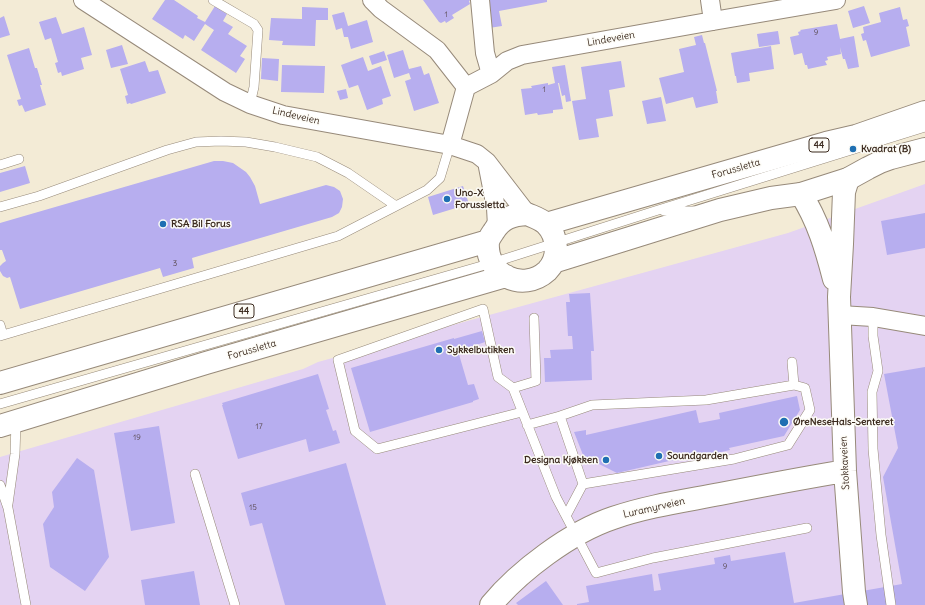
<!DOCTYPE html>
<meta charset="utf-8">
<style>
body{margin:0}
canvas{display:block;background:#f3ebd6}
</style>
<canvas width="925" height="605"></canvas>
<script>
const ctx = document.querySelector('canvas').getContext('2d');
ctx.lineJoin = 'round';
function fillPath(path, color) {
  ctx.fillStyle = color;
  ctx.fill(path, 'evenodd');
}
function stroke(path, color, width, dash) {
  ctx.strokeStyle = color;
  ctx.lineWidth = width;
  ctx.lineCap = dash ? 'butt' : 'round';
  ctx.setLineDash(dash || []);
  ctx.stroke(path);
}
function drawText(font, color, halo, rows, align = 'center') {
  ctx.font = font + ' Delius,sans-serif';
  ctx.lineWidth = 3;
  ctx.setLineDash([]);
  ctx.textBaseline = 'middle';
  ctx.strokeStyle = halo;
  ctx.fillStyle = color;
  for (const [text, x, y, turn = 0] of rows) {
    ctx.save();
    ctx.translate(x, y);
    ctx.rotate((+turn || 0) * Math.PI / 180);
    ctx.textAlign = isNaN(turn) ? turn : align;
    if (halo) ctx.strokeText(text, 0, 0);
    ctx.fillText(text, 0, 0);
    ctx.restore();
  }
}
fillPath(new Path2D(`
 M925 184V605H0V457L303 369 318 362 788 233Z`), '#e4d3f2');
fillPath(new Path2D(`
 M165 0H174L198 16 197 18 205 22 215 6 227 14 223 21 233 27 228 34 247 46 240 56 245 59 236 73 201 50 214 30 205 24 194 41 185 35 183 39 152 19Z
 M423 0H471L469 1 470 4 452 15 454 18 446 23 445 21 441 23 439 22Z
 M483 0H547V2L499 11 502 26 489 28Z
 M864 6 870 23 853 28 848 11Z
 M302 7 328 8V20H316L315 46 282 45 283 41 269 40 271 18 302 19Z
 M900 7 903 20 907 19 909 26 906 27 910 46 871 57 866 40 863 41 861 34 864 33 863 27 881 22 879 13Z
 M344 12 348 26 367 20 373 42 351 49 348 37H344L342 28 336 30 332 15Z
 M4 16 10 35 0 38V18Z
 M56 17 62 34 84 27 92 55 81 58 84 69 62 76 61 72 58 73 55 63 58 62 51 38 45 40 39 22Z
 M837 24 840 39 854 36 859 67 848 69 845 59H843L840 47 841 54 827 57 828 60 825 61 827 65 808 69 807 65H805L802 53 794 55 790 37 799 35 798 32 801 31 800 30Z
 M778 31 780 44 759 47 757 34Z
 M702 35 704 43H705L717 91H716L718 103 696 108 693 97 666 104 659 78 684 72 679 49 696 45 694 37Z
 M122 45 128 64 111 68 106 50Z
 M771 46 774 69 749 73 750 81 737 83 736 76H735L731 53Z
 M29 48 35 68H37L42 85H40L46 105 25 112 22 105 19 106 17 100 21 99 7 55Z
 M403 50 409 69 421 66 424 75 429 73 439 103 414 111 405 81 411 79 409 73 394 78 387 55Z
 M384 51 387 60 372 65 369 56Z
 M363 57 368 71 381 66 391 96 382 99 383 104 367 110 358 85 349 88 341 65Z
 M262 58 279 59 278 81 261 79Z
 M145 61 149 72 158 70 166 93 131 104 130 103 127 104 125 96 128 95 120 69Z
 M621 61 625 87 609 90 613 116 596 119 599 137 579 140 572 101 586 99 581 67Z
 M282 65 325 66 324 93 281 92Z
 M565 65 571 101 566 102 565 95 562 96 559 83H558L563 109 553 110V113L538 115 537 113 525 115 521 89 532 88 531 86 548 83V85L555 83 552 67Z
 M346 89 348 98 340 100 337 91Z
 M661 97 666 121 647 124 642 101Z
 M214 161H223L233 163 246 172 250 177 255 186 260 204 326 185 334 187 340 191 343 199 342 207 339 213 332 217 192 258 194 268 163 277 160 268 20 309 10 277 7 278 3 276 0 271V266L3 263 6 261 2 250H0V223Z
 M25 166 30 183 0 192V173Z
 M463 186 469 204 433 215 428 197Z
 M925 213V248L887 255 881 221Z
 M590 293 594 351H591L592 380 545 382 544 358H551L550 350 573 349 572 336H568L566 302H570L569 294Z
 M482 331 485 342 458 351 468 385 474 384 479 399 473 401V402L370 432 351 368 454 338V339Z
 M925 367V605H577V604L589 602 586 586 652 574 654 591 661 590 658 574 715 564 714 558 730 555 731 561 785 552 794 603 902 584 883 477 898 448 884 374Z
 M318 374 329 409 326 410 333 431 336 430 340 443 309 452 306 439 238 459 222 405H223L222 403Z
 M797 396 800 410 784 436 729 448 730 450 704 456V453L617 473 591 460V459L585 460 574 432 586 430V435L696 410 699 423 720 419 719 413Z
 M159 426 175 523 131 531 114 433Z
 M77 458 94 470 109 557 85 591 50 567 43 524 54 507 52 492Z
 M346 463 386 605H285L262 523 250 526 241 493Z
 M194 571 200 605H145L141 580Z
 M546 581 563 605H518L516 603Z`), '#b7aeef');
const lane = new Path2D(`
 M213 0 254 24 258 30 254 87 250 104
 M0 165 19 159
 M0 207 39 196 167 150 196 142 221 141 246 142 275 147 317 157 348 173 396 206
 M664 211H693
 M873 317V336L878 371 872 392 873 449 881 535 891 605
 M0 325 3 335
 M0 336 338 236 427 190 440 178 450 145
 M792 362 794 385
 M513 388 536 381 534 318
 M0 404 492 263 655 211 925 127
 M522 412 377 449 355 431 338 360 483 309 498 377 513 388 556 497 596 573 653 558 807 528
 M560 416 592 405 706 400 794 385 805 388 810 410 788 445 734 459 583 484
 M527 425 560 416 583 484 566 516
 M195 474 235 605
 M0 485 8 508 26 605
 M8 504 15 454 16 422`);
const street = new Path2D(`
 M83 0 225 92 250 104 283 115 450 145 466 87 491 74 507 61 522 55 713 21 836 0
 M372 0 381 9 437 50 466 87
 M480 0 485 53 491 74
 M710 0 713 21
 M450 145 477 154 487 162 527 214
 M488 167 496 208 497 226
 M840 315 873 317 925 326`);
const secondary = new Path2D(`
 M848 179 844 192 842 244 839 297 845 471 854 592 856 605
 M801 194C818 221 826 248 834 279
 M491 605C519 571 571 532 613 518 648 506 684 501 720 494 761 486 803 478 845 471`);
const primary = new Path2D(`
 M527 214C534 217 541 219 546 224 558 236 560 258 547 271 523 293 485 275 488 242 489 238 492 234 494 231 502 218 512 215 527 214Z
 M546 224 826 143 856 136 925 112
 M553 262 720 210 771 198 801 194 848 179 868 168 880 162 891 158 925 149
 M0 383 488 241
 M0 426 206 363 506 276`);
stroke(lane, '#978a7a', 10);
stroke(street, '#978a7a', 20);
stroke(secondary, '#978a7a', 24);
stroke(primary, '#978a7a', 24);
stroke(lane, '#fff', 9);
stroke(street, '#fff', 18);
stroke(secondary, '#fff', 22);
stroke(primary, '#fff', 22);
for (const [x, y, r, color] of [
 [853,149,4,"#1f6fb2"],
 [447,199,4,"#1f6fb2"],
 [163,224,4,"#1f6fb2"],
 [439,350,4,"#1f6fb2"],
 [784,422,5,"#1f6fb2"],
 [659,456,4,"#1f6fb2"],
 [606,460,4,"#1f6fb2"]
]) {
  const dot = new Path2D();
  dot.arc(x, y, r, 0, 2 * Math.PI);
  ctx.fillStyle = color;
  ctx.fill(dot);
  stroke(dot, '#fdfcf7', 1.5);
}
drawText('8px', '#5a4b52', null, [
 ["1",446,15],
 ["9",816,33],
 ["1",544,90],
 ["3",175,264],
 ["17",259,427],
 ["19",137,438],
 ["15",253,508],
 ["9",725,567]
]);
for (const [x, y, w] of [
 [819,145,20],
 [244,311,20]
]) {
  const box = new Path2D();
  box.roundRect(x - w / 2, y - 7, w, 14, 3);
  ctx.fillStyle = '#fdfcf7';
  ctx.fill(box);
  stroke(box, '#3b2a1e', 1);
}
drawText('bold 9px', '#3b2a1e', null, [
 ["44",819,145],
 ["44",244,311]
]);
drawText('10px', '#3b2a1e', '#fdfcf7', [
 ["Lindeveien",611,39,-10],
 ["Lindeveien",296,116,13],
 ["Forussletta",736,169,-16],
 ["Forussletta",252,350,-16],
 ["Stokkaveien",845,463,-93],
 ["Luramyrveien",654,508,-13]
]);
drawText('bold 10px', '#3b2a1e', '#fdfcf7', [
 ["Kvadrat (B)",861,149],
 ["Uno-X",455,193],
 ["Forussletta",455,205],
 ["RSA Bil Forus",171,224],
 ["Sykkelbutikken",447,350],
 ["ØreNeseHals-Senteret",793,422],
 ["Soundgarden",667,456],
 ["Designa Kjøkken",598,460,"right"]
], 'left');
</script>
